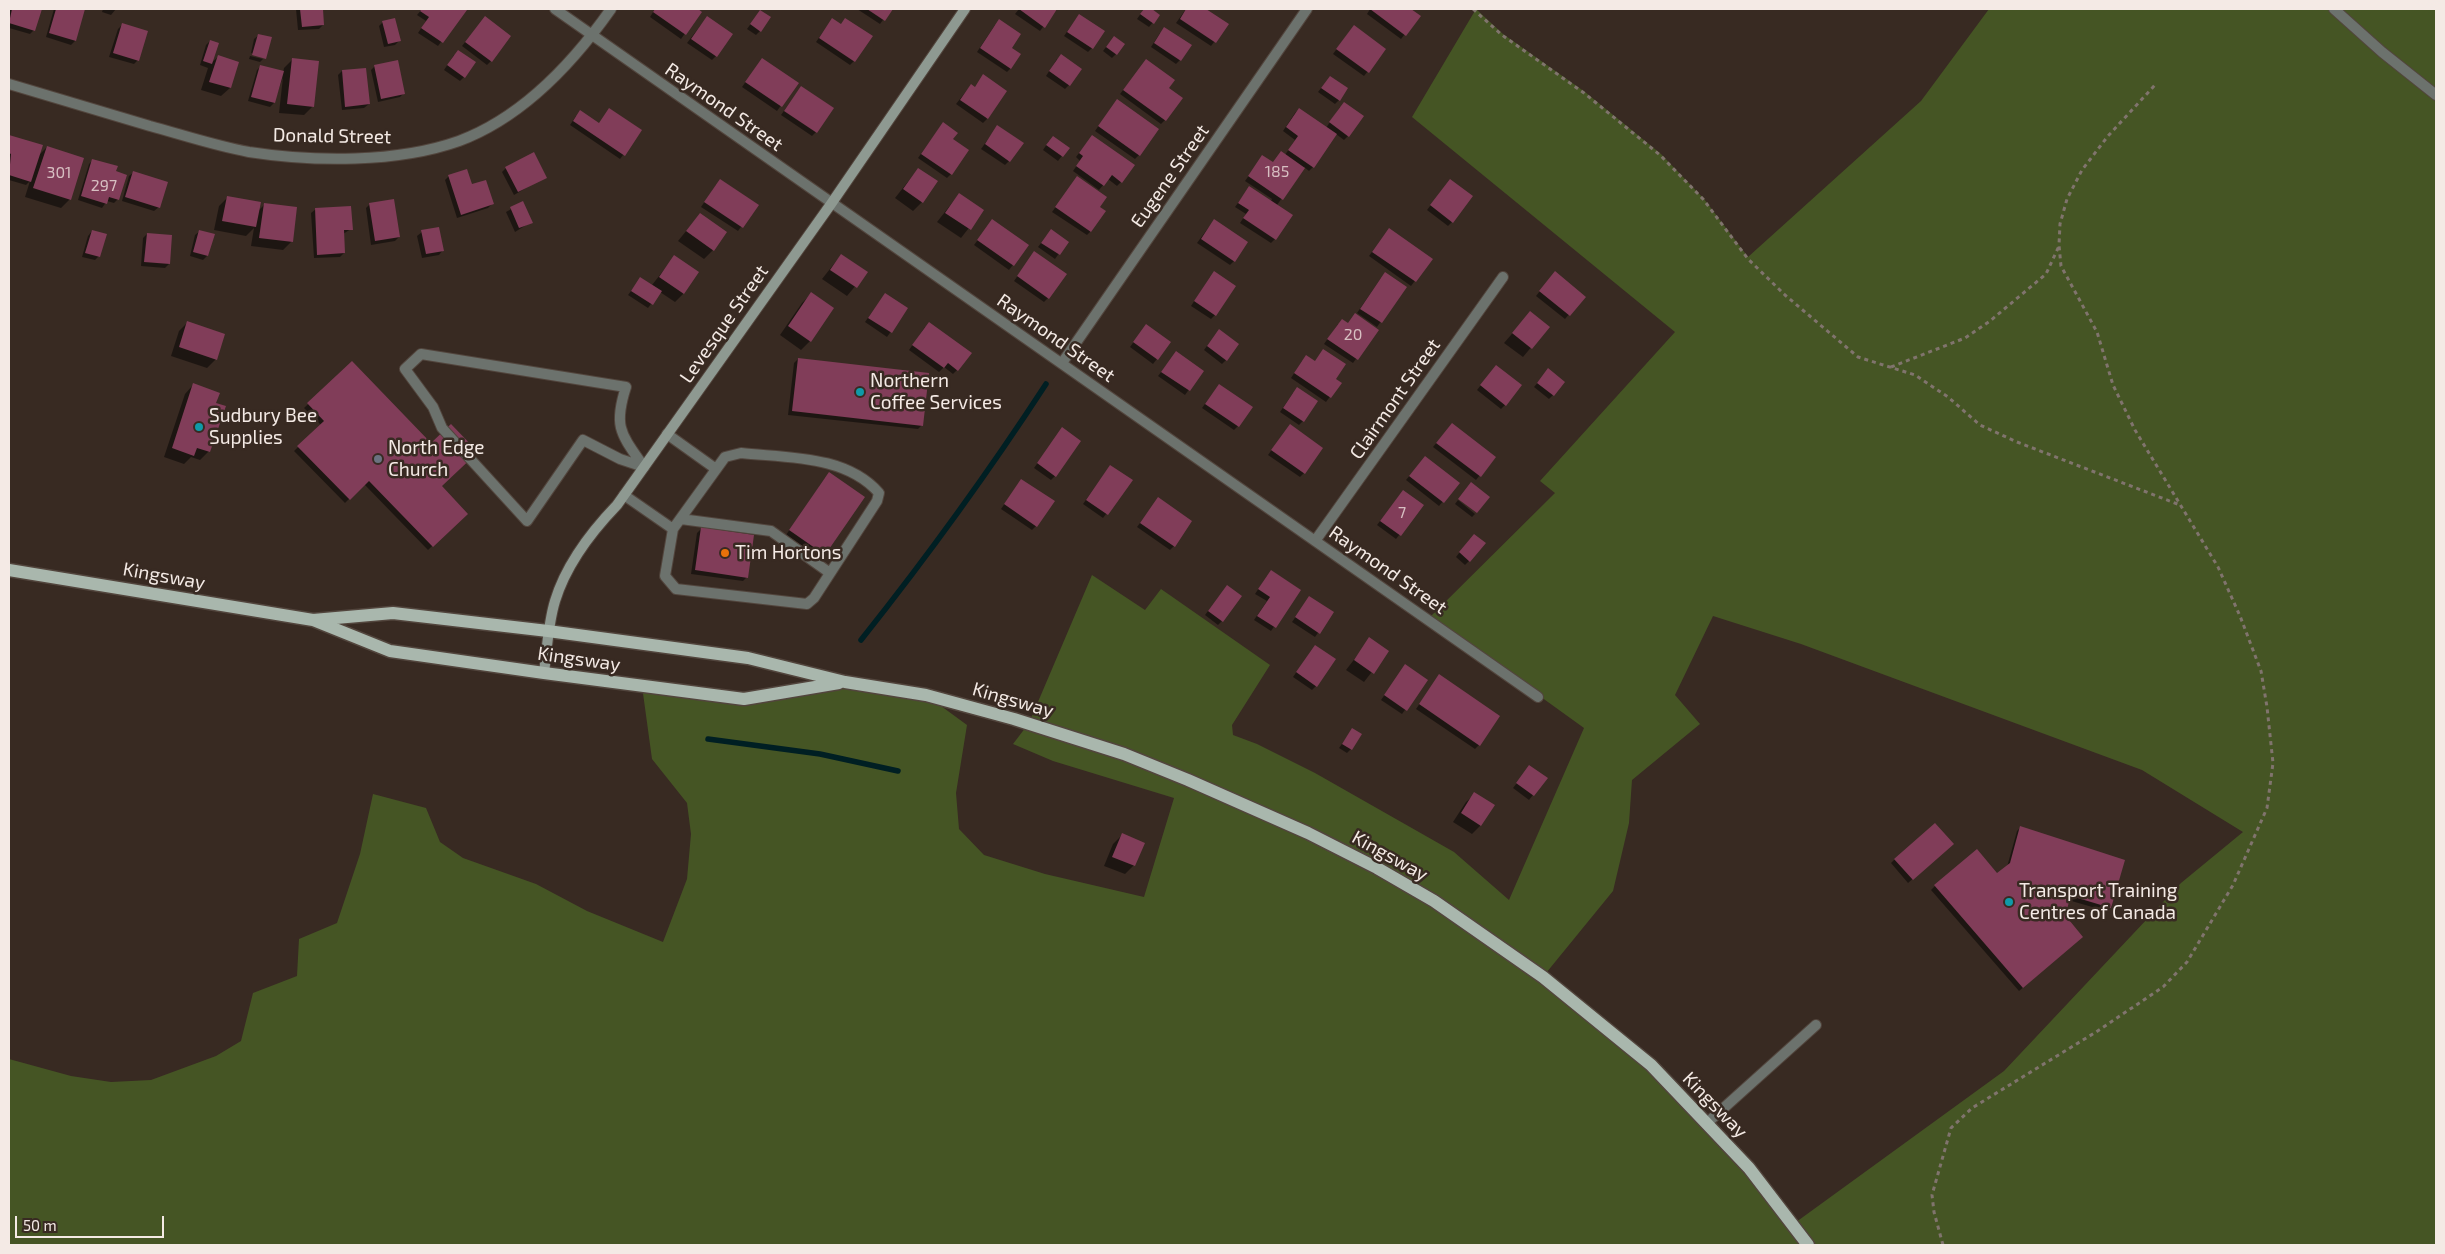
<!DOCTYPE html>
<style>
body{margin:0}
#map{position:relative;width:2445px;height:1254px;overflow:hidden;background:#382a22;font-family:"Exo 2",sans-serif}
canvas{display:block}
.frame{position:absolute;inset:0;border:10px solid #f4eae5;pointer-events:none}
.scale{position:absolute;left:15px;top:1216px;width:149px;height:22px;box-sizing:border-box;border:2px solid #f4eae5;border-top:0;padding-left:6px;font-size:15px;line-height:18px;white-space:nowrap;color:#f4eae5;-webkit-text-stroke:4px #382a22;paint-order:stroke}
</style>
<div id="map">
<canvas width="2445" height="1254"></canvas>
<div class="frame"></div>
<div class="scale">50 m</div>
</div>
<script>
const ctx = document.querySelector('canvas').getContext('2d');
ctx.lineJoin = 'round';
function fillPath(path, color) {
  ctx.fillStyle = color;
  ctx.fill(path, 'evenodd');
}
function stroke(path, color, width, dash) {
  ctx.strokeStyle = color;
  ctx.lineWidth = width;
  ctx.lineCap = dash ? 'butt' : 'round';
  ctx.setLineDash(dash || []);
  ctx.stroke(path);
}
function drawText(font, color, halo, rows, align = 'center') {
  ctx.font = font + ' "Exo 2",sans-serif';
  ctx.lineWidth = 5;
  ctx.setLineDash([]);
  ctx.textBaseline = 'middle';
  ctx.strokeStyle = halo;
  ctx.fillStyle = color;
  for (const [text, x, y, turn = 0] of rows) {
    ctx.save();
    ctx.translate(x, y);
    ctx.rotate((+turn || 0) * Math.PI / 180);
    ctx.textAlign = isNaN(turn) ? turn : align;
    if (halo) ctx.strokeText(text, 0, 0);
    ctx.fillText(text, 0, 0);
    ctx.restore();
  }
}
fillPath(new Path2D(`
 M1476 9 1503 34 1585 92 1661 154 1704 199 1748 257 1921 101 1989 9H2436V1245H9V1059L71 1076 111 1082 151 1080 216 1056 241 1041 253 993 297 976 299 939 337 923 360 854 373 794 426 808 440 842 463 858 536 884 587 911 663 942 687 879 691 834 687 803 652 759 642 686 744 699 845 682 926 695 967 725 956 793 959 829 984 855 1045 874 1144 897 1174 798 1053 761 1013 744 1029 723 1092 575 1145 610 1161 589 1270 665 1232 725 1233 735 1257 744 1315 773 1454 852 1509 900 1584 728 1430 617 1555 493 1540 481 1675 332 1412 117ZM1713 616 1801 644 2142 770 2243 832 2181 883 2004 1071 1792 1225 1650 1066 1542 978 1613 891 1629 823 1632 780 1700 724 1675 695Z`), '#455524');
fillPath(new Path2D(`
 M10 9H40L34 30 30 34 9 28Z
 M54 9H84L75 41 71 45 46 37Z
 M103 9H116L111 15 102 12Z
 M296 9H322L323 25 319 29 298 30Z
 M422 9H463L465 10 438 46 418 33 426 21 417 15Z
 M655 9H695L700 12 681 39 650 17Z
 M857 9H891L880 24Z
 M1019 9H1056L1040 31 1015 14Z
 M1144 9H1150L1159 15 1149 27 1137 19Z
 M1186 9H1204L1227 25 1211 46 1176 23Z
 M1370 9H1409L1419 16 1401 39 1367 14Z
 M760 11V31L756 35 747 29Z
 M707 17 716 56 712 60 687 43Z
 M832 19 854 61 850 65 816 42Z
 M1076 19 1092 48 1088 52 1064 36Z
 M383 22 399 41 395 45 384 47 379 26Z
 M481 22 491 61 487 65 462 46Z
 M122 25 138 60 134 64 109 57 118 29Z
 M995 25 1010 49 1011 68 1007 72 977 52Z
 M1350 31 1385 50 1364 76 1333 54Z
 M1160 33 1180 60 1176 64 1151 47Z
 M259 35 264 58V59V57L251 53 254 39Z
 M210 41 211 63 218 57 230 88 221 96 201 90 208 68 200 65 206 45Z
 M1110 42 1116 54 1112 58 1103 51Z
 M454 55 464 77 460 81 444 70Z
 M250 56 263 59 260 62 249 59Z
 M1057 59 1069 85 1065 89 1046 76Z
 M292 60 313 106 304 115 279 113 283 77 274 103 270 107 248 101 257 70 261 66 283 73 284 68Z
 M1146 61 1165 120 1161 124 1120 94Z
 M759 63 797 83 777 111 742 87Z
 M375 66 404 93 400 97 378 102 371 70Z
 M342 71 369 104 364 108 342 110 338 75Z
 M1330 77 1339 100 1335 104 1318 92Z
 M971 85 987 119 983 123 956 104Z
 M798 91 816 132 812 136 781 115Z
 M1113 105 1139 155 1135 159 1095 131Z
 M1340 107 1348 136 1344 140 1336 134 1313 167 1309 171 1304 167 1277 205 1275 239 1271 243 1240 223 1246 214 1235 207 1246 192 1271 201 1272 199 1245 181 1263 156 1273 163 1281 153 1285 155 1295 140 1283 131 1295 113 1299 109 1326 128Z
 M576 116 598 124 641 131 620 159 570 125Z
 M943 123 952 140 951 174 947 178 918 158Z
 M994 131 1009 161 1005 165 981 149Z
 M9 136 41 146 38 156 47 147 70 199 61 208 25 197 30 181 26 185 9 180Z
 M1089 140 1121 182 1117 186 1108 179 1099 190 1073 171 1080 161 1076 157Z
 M1049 141 1068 148 1058 161 1043 150Z
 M93 160 114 172 118 199 114 203 107 201 102 208 78 200 89 164Z
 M506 168 545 177 514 195 502 172Z
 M918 169 922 202 913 211 895 198Z
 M134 172 159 207 154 211 122 201 129 176Z
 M449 176 492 204 488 208 457 218 445 180Z
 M1077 178 1098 207 1091 231 1087 235 1052 212Z
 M716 185 757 205 738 231 701 207Z
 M1446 185 1452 222 1448 226 1427 210Z
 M959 194 983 210 961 238 937 222Z
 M228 197 258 211 264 205 292 241 283 250 251 246 254 228 246 236 214 230 219 206Z
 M522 203 531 222 515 232 506 212Z
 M370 204 399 237 395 241 371 245 366 208Z
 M316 209 351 229 343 234 344 253 340 257 314 258 311 213Z
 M700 214 713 250 704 259 678 241Z
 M1214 220 1234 261 1230 265 1197 243Z
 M992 221 1027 246 1009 270 974 245Z
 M92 231 99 256 95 260 82 257 88 236Z
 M200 231 207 256 203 260 190 256 195 235Z
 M422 232 443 250 439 255 422 258 417 236Z
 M147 234 169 264 165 268 141 266 143 238Z
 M1385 234 1431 259 1411 286 1369 256Z
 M1047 235 1067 242 1055 259 1038 247Z
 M841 255 867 272 847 296 822 279Z
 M674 257 684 293 675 302 660 292 648 308 628 295 641 278 652 285Z
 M1031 257 1048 298 1044 302 1014 281Z
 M1210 277 1215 315 1211 319 1191 306Z
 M1551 277 1584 297 1565 319 1536 296Z
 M1381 278 1405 287 1377 327 1357 313Z
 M811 294 832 309 810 341 801 350 780 335 802 303Z
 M885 294 907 309 887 337 865 322Z
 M1530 313 1548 327 1523 357 1504 343Z
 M187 323 216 359 207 368 171 356 179 331Z
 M1338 324 1377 330 1353 363 1324 344Z
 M1146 325 1170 342 1153 364 1130 347Z
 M925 327 957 370 953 374 944 367 939 372 909 350Z
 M1215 335 1226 360 1222 364 1204 350Z
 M1176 353 1202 371 1185 395 1158 376Z
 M798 359 922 425 918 429 788 415 794 363Z
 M1302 361 1314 362 1340 383 1326 402 1291 378Z
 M352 363 440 486 466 514 428 550 364 484 345 503 294 451 321 425 304 408Z
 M1492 371 1505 405 1501 409 1477 390Z
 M1545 374 1553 395 1549 399 1534 387Z
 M193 385 215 404 209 451 200 460 191 457 184 464 164 457 185 394Z
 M1219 385 1238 426 1234 430 1202 408Z
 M1293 393 1303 421 1299 425 1280 412Z
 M1452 424 1494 457 1476 480 1433 447Z
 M1286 430 1304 473 1300 477 1268 455Z
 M1059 433 1055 476 1051 480 1034 468Z
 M1421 462 1458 483 1439 506 1406 480Z
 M1107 470 1131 481 1103 518 1083 504Z
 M825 478 824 554 820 558 786 535Z
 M1018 484 1036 526 1032 530 1001 509Z
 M1399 496 1422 506 1396 539 1377 525Z
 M1158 499 1174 546 1170 550 1137 527Z
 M1458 500 1475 514 1472 517 1455 504Z
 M701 529 747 577 743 581 691 574 697 533Z
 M1470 539 1469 561 1465 565 1456 557Z
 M1267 576 1299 591 1271 631 1254 620 1267 601 1255 594Z
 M1227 586 1222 621 1218 625 1205 615Z
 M1309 598 1332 613 1315 637 1292 622Z
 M1370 639 1388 651 1364 682 1346 670Z
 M1311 651 1316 686 1312 690 1293 677Z
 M1402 670 1426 681 1402 714 1381 700Z
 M1436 680 1479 745 1475 749 1416 709Z
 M1352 730 1351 749 1347 753 1339 748Z
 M1526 771 1546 778 1529 800 1513 788Z
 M1475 794 1493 805 1480 826 1472 834 1453 822 1466 802Z
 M2021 827 2110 907 2106 911 2068 900 2064 915 2077 941 2019 991 1931 890 1935 886 1997 875 2007 867 2017 831Z
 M1122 835 1134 865 1125 874 1104 866 1113 844Z
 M1948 848 1908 883 1891 863 1895 859Z`), '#0007');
stroke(new Path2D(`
 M861 640C927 557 988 473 1046 384
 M708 739 820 754 898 771`), '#001f23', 5.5);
fillPath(new Path2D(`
 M12 9H42L35 31 9 23Z
 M56 9H85L76 41 49 33Z
 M300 9H323L324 25 302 27Z
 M422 9H465L467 10 443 43 421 28 429 17 420 11Z
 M655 9H698L702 12 686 35 653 12Z
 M867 9H893L885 21Z
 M1019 9H1057L1045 28Z
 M1144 9H1152L1160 15 1154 24 1140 14Z
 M1186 9H1206L1229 24 1216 43 1180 19Z
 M1370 9H1411L1421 16 1406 36Z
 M760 10 771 17 761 32 750 24Z
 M1079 14 1105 31 1093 49 1067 32Z
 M485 16 511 36 492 62 465 42Z
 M707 16 733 34 717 57 691 39Z
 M395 18 401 41 388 44 382 21Z
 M832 18 841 24 845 18 873 36 855 62 819 38Z
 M999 19 1021 34 1012 48 1021 54 1011 69 980 48Z
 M122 23 148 31 139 61 113 53Z
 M1354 25 1386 49 1369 73 1336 49Z
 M1164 27 1192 45 1181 61 1154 43Z
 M258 34 272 37 266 59 252 55Z
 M1114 36 1125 44 1117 55 1106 47Z
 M210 40 219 43 212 64 203 61Z
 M458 50 476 62 465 78 447 65Z
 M1061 54 1082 69 1070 86 1049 71Z
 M218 55 239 62 231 88 209 82Z
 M292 58 319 61 314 107 287 104Z
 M762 58 799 83 782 107 745 82Z
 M1146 59 1175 80 1169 88 1183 98 1166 121 1123 90Z
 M398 60 405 94 381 99 374 65Z
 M260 65 284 71 275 103 251 97Z
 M366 68 370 104 345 107 342 70Z
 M983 74 1007 91 988 119 960 100 971 84 975 87Z
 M1330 76 1348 88 1340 101 1321 88Z
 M801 86 834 108 817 133 784 111Z
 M1117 99 1159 129 1140 156 1098 126Z
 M1344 102 1364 116 1349 137 1329 122Z
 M609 108 642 130 625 156 573 121 580 110 599 123Z
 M1299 108 1337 134 1314 168 1288 150 1298 136 1286 127Z
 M943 122 958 133 953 139 969 150 952 175 921 154Z
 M997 125 1024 143 1010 162 985 144Z
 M9 135 43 145 31 182 9 175 11 154 9 153Z
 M1092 135 1135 165 1122 183 1112 175 1104 186 1076 166 1083 156 1079 153Z
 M1053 136 1070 148 1063 157 1046 145Z
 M47 146 84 158 71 200 33 188Z
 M1281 151 1305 168 1283 200 1248 176 1262 155 1273 162Z
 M534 152 547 178 518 192 505 167Z
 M92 159 118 166 116 171 127 175 119 200 109 197 107 204 81 196Z
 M918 168 938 181 923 203 903 189Z
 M467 169 472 184 486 180 494 204 461 215 448 175Z
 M133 171 168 182 160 208 125 197Z
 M1077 176 1107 197 1100 207 1106 211 1091 232 1055 207Z
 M720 179 759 205 743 228 704 202Z
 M1450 179 1473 196 1453 223 1430 205Z
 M1249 186 1293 215 1276 240 1243 218 1249 210 1238 203Z
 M959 193 984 210 971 230 945 213Z
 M227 196 261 202 256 227 222 221Z
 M394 199 400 237 375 241 369 203Z
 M523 201 533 223 519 228 510 207Z
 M264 203 297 207 293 242 259 238Z
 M351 206 353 230H344L345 253 317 255 315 208Z
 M700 213 727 232 714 251 686 231Z
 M992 219 1029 245 1014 266 977 240Z
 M1214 219 1248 242 1235 262 1201 239Z
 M439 227 444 251 426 254 421 230Z
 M1389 228 1433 259 1416 282 1372 252Z
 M1051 229 1069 242 1060 255 1041 243Z
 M92 230 107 234 100 257 85 253Z
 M199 230 215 234 208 256 193 252Z
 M147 233 172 235 170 264 144 262Z
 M1034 251 1067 274 1049 299 1017 276Z
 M841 254 868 272 857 288 830 270Z
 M674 255 699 272 684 294 659 277Z
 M1214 271 1236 286 1216 316 1194 301Z
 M1555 271 1586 297 1570 316 1539 291Z
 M1385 272 1407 287 1382 323 1360 309Z
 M640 277 662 291 653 305 631 291Z
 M811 292 834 308 811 342 788 326Z
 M885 293 908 308 892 333 868 318Z
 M1530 311 1550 327 1532 349 1512 333Z
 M1355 313 1379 330 1358 360 1327 339 1342 319 1348 323Z
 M187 321 225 334 217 360 179 347Z
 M929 322 972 353 958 371 948 363 944 368 912 345Z
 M1146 324 1171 342 1158 360 1133 342Z
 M1219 329 1239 344 1227 361 1207 346Z
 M1323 349 1346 364 1336 379 1342 383 1331 398 1294 373 1306 355 1315 361Z
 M1176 351 1204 371 1190 391 1161 372Z
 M798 358 929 373 923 426 792 411Z
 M352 361 431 443 451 424 478 452 442 486 468 514 433 547 369 481 350 500 297 446 324 421 307 403Z
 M1496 365 1522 385 1506 406 1480 385Z
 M1548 368 1565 382 1554 396 1537 383Z
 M193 383 220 393 216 403 226 406 210 452 197 448 194 456 172 448Z
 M1219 384 1253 407 1239 427 1205 404Z
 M1297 387 1318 401 1304 422 1283 408Z
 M1452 423 1496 457 1481 477 1436 443Z
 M1290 424 1323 448 1305 474 1271 450Z
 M1062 427 1081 441 1056 477 1037 463Z
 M1425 456 1460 483 1444 503 1409 476Z
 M1110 465 1133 480 1108 515 1086 500Z
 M829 472 865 497 825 555 789 530Z
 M1021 479 1055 501 1037 527 1004 504Z
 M1471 482 1490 497 1477 513 1458 499Z
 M1403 490 1424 505 1401 536 1380 521Z
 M1158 497 1192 521 1175 547 1140 523Z
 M701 527 754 535 748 578 695 570Z
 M1474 534 1486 543 1470 562 1459 552Z
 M1271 570 1301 590 1276 628 1257 616 1270 597 1258 589Z
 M1227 585 1242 596 1223 622 1208 611Z
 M1309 596 1334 612 1320 634 1295 617Z
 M1369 637 1389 651 1374 674 1354 660Z
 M1315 645 1336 659 1317 687 1296 672Z
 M1405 664 1428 680 1407 711 1384 695Z
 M1439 674 1500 716 1480 746 1419 704Z
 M1352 728 1362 734 1352 750 1342 744Z
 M1529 765 1548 778 1534 796 1516 783Z
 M1474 792 1495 805 1481 826 1461 813Z
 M1935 823 1954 844 1913 880 1894 859Z
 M2020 826 2125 860 2111 908 2071 896 2065 915 2083 937 2023 988 1934 885 1977 849 1997 873 2010 863Z
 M1122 833 1145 843 1135 866 1112 857Z`), '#813d59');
const lane = new Path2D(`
 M421 354 626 387C613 427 621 434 644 467L620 459 583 440 527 521 442 428 433 407 405 369Z
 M667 434 716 469
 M741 453C787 458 846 455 879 493L877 501 814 598 807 604 676 589 665 576 673 529 725 457Z
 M624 495 673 529
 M681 519 771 531 830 573
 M1707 1123 1816 1025`);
const street = new Path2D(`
 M555 9 1538 697
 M2334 9 2382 52 2436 95
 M9 84C56 98 103 112 150 126 183 135 216 146 249 152 314 162 397 163 459 141 523 117 573 63 611 9
 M1062 363 1307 9
 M1315 541 1503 277`);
const secondary = new Path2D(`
 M544 673C547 649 548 624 555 601 566 565 592 531 617 505L831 204 965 9`);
const primary = new Path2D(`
 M9 570 313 620 390 651 544 673 744 699 839 683
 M313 620 393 613 548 631 748 658 845 682 926 695 1014 719 1124 754 1188 780 1308 833 1377 868 1434 901 1543 977 1651 1065 1749 1168 1808 1245`);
stroke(lane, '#52453d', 12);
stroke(street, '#52453d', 12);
stroke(secondary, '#52453d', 12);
stroke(primary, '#52453d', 15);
stroke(new Path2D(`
 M1473 9 1502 35 1584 93 1660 155 1703 199 1748 259 1785 295 1858 357 1915 375 1948 397 1980 425 2017 442 2180 505
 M1891 367 1965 338 1990 321 2046 274 2059 246
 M1943 1245 1934 1212 1932 1195 1951 1128 1972 1108 2096 1032 2163 987 2187 962 2233 885 2267 808 2273 763 2267 707 2261 671 2240 616 2218 567 2135 430 2113 385 2097 332 2061 266 2059 245 2060 224 2067 199 2082 170 2108 136 2155 85`), '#80746d', 3, [4, 4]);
stroke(lane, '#6c726d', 10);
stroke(street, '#6c726d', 10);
stroke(secondary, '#8e9991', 10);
stroke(primary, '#a9b7ad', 12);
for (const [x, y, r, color] of [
 [860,392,5,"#0f9aa8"],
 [199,427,5,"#0f9aa8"],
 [378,459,5,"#6b7280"],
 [725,553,5,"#e8710a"],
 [2009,902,5,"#0f9aa8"]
]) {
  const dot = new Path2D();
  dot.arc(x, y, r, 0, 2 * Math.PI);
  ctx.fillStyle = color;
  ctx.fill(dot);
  stroke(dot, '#382a22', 2);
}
drawText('16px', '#d7bfc2', null, [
 ["185",1277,172],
 ["301",59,173],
 ["297",104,186],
 ["20",1353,335],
 ["7",1402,513]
]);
drawText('19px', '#f4eae5', '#382a22', [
 ["Raymond Street",724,107,35],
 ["Donald Street",332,136,1],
 ["Eugene Street",1170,176,-55],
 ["Levesque Street",724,324,-55],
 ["Raymond Street",1056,338,35],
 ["Clairmont Street",1395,399,-55],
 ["Raymond Street",1388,570,35],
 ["Kingsway",164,576,10],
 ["Kingsway",579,659,8],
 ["Kingsway",1013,700,16],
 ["Kingsway",1390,856,29],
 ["Kingsway",1715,1105,46]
]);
drawText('19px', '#f4eae5', '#382a22', [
 ["Northern",870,381],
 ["Coffee Services",870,403],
 ["Sudbury Bee",209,416],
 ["Supplies",209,438],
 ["North Edge",388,448],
 ["Church",388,470],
 ["Tim Hortons",735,553],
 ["Transport Training",2019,891],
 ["Centres of Canada",2019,913]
], 'left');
</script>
